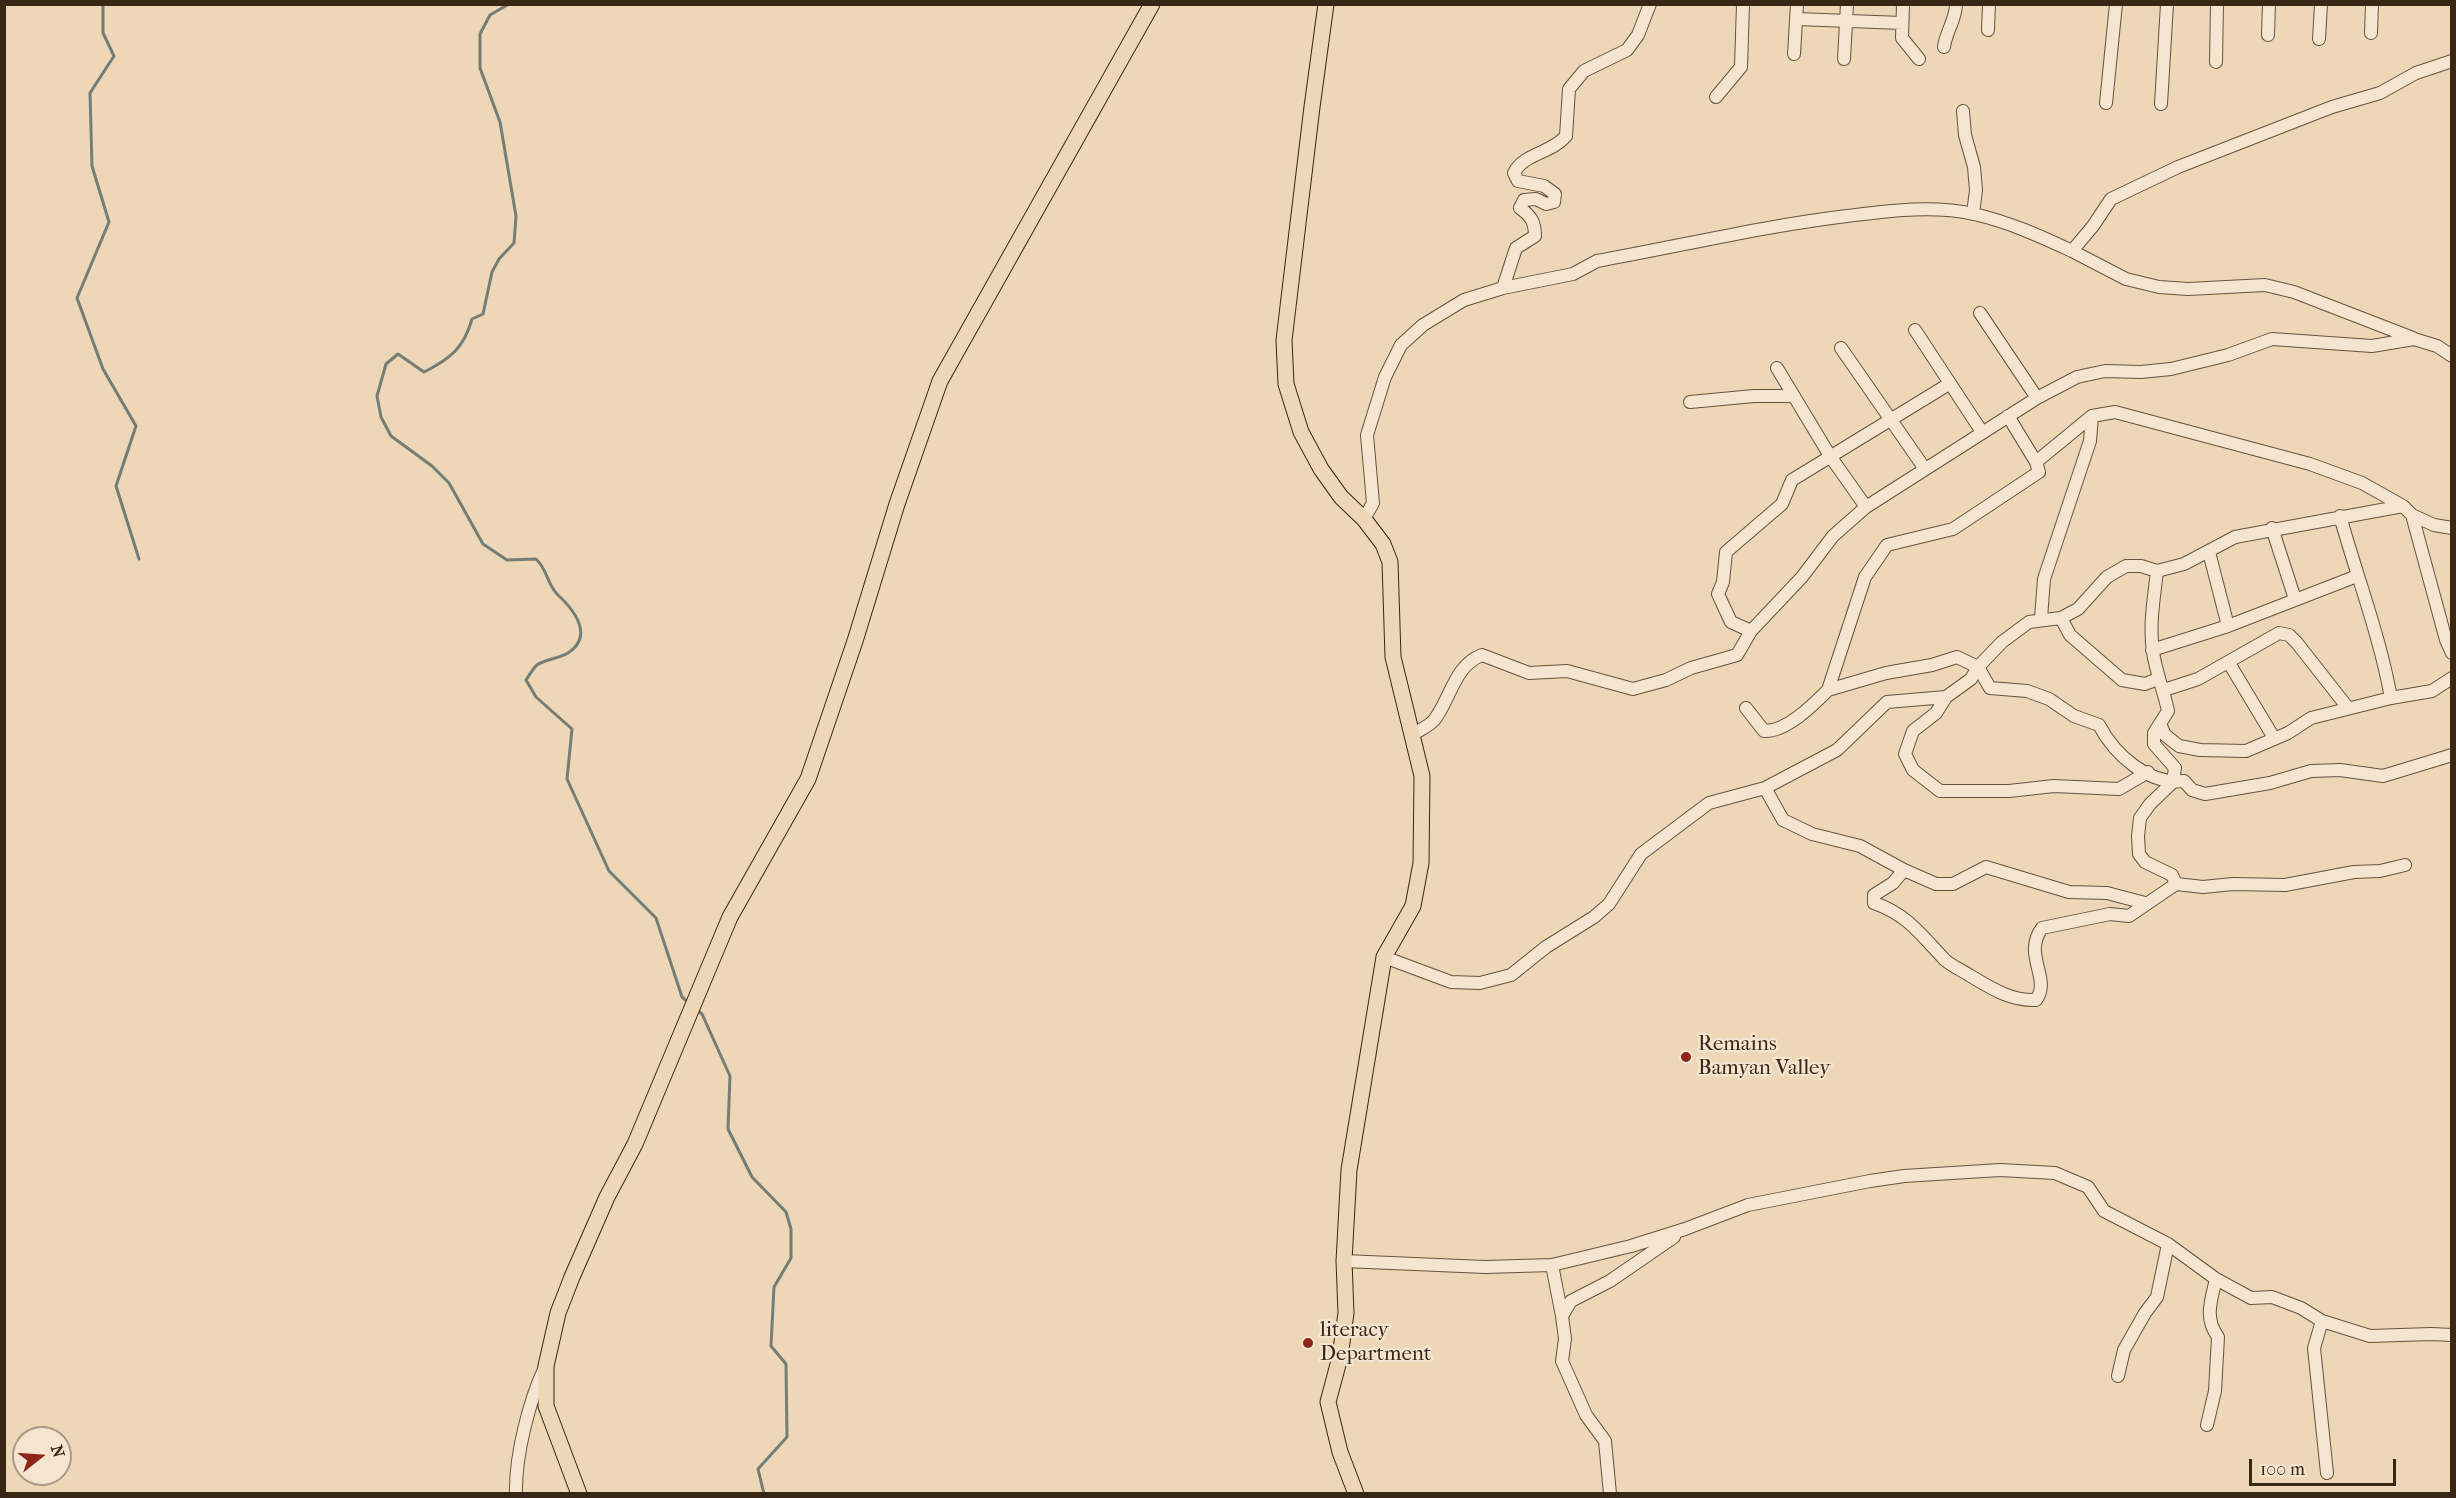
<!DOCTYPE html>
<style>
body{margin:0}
#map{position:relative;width:2456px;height:1498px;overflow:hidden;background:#edd7b6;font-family:"IM FELL French Canon",serif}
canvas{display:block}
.frame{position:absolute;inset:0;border:6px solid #392716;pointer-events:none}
.north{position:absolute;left:12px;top:1426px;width:60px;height:60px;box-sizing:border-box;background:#f3e5d0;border:2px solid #a99986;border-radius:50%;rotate:73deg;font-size:16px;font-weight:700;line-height:24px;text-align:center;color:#392716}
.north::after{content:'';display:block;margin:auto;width:21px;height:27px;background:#8f2418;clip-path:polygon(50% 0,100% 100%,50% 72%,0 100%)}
.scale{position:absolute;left:2249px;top:1459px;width:147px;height:27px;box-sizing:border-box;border:3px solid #392716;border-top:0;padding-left:8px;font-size:18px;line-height:21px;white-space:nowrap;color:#392716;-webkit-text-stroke:4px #f3e5d0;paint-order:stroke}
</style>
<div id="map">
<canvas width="2456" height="1498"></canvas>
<div class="frame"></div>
<div class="north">N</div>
<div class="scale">100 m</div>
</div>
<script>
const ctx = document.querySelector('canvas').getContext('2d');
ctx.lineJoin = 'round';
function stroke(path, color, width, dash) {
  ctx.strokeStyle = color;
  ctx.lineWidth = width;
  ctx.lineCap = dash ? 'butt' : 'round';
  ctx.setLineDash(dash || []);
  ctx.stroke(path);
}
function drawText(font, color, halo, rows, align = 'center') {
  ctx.font = font + ' "IM FELL French Canon",serif';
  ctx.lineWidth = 4.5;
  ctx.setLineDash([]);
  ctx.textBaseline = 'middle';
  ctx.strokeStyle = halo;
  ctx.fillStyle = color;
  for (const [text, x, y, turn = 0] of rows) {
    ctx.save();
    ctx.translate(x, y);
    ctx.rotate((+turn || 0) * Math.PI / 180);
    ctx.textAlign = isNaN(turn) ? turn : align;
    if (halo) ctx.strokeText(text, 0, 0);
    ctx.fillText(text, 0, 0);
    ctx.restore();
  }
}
stroke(new Path2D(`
 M103 4V33L114 56 90 93 92 166 109 222 77 298 103 369 136 426 116 486 139 559
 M509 4 490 15 480 34V68L500 122 516 216 514 243 499 259 492 272 483 314 472 319C464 348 450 359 424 372L398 354 386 364 377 396 381 417 391 436 432 466 449 483 483 544 507 560 536 559C548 570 547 585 558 595 571 607 593 632 572 650 563 659 547 658 537 665 533 668 529 676 526 680L536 697 572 729 567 779 609 871 656 918 682 997 689 1003
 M696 1009 702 1014 730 1076 728 1129 752 1177 786 1212 791 1229V1258L774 1287 771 1346 786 1364 787 1437 758 1469 764 1494`), '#757d77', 3);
const minor = new Path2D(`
 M1903 4 1902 38 1919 59
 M1797 19 1902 23
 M1988 30 1989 4
 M2371 33 2372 4
 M2268 35 2269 4
 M2319 39 2321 4
 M1944 47C1946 31 1956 20 1956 4
 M1794 54 1797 4
 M1844 59 1847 4
 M2216 62 2217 4
 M1716 97 1741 67 1743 4
 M2106 103 2116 4
 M2161 104 2167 4
 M1963 111 1965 135 1974 167 1976 190 1973 214
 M2072 251 2126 279 2159 287 2188 289 2265 285 2294 292 2413 338
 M1503 288 1516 248 1535 236C1535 222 1531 216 1520 208L1524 200 1536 199 1546 204 1554 202 1555 194 1544 186 1518 181 1514 173C1524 153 1552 153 1566 136L1569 89 1584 71 1627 50 1638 35 1650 4
 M1980 313 2037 398
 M1915 330 1982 432
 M1841 348 1925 469
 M1777 368 1830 456 1866 507
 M1690 402 1754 396H1794
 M2036 462 2092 416 2115 412 2310 464 2362 483 2403 506 2412 515 2434 525 2452 528
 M2412 515 2446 640 2452 653
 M2340 516C2357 577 2380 636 2391 698
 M1364 519 1373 503 1367 435 1385 377 1401 345 1423 325 1464 300 1503 288 1573 274 1597 261C1681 246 1763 226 1847 216 1889 211 1932 205 1974 214 2009 222 2040 236 2072 251L2093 226 2111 199 2178 167 2332 107 2380 93 2416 73 2452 61
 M2272 528 2295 599
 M2209 552 2228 626
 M2041 618 2044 579 2090 441 2092 416
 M2061 618 2070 635 2122 680 2145 684 2158 679
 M1751 631 1731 622 1718 594 1723 582 1726 552 1782 504 1792 480 1949 384
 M2152 650 2228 626 2357 576
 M2229 663 2274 738
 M1828 690 1886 673 1932 665 1957 657 1978 667 1990 688 2027 691 2049 699 2074 716 2099 725C2115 755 2148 785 2184 781L2192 790 2205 794 2270 783 2311 771 2340 770 2383 776 2452 755
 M2164 690 2198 679 2279 633 2289 635 2297 643 2348 708
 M1946 697 1936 713 1913 731 1905 754 1913 770 1940 791H2009L2054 786 2119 789 2148 772
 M1746 708 1764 731C1786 732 1812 706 1828 690L1865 577 1887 545 1953 529 2039 472 2036 462 2008 416
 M2160 724 2165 735 2179 746 2200 750 2246 751 2288 733 2311 718 2391 698 2432 691 2452 678
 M1412 735C1419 730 1430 726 1435 719 1451 697 1455 665 1482 655L1529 673 1567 671 1633 689 1666 680 1691 668 1737 655 1751 631 1802 577 1833 536 1866 507 2037 398 2077 377 2105 371 2141 372 2171 369 2228 355 2272 339 2372 346 2414 339 2437 346 2452 356
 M1765 788 1783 820 1812 834 1860 846 1904 870 1936 884H1953L1986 867 2069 892 2107 893 2145 903
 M1904 870 1893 883 1874 895V903C1907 914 1922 936 1945 960 1952 966 1961 970 1969 975 1991 988 2010 1001 2036 1000 2052 979 2022 955 2042 928L2110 914 2129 916 2176 884 2172 875 2145 862 2139 854 2138 836 2140 818 2150 804 2173 782 2175 768 2154 744V733L2168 711C2164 691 2156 673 2153 652 2149 625 2154 598 2157 571
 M2176 884 2203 887 2233 884 2285 885 2354 872 2380 871 2405 865
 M1384 957 1451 982 1480 983 1511 975 1546 947 1594 917 1609 904 1641 854 1709 803 1765 788 1837 750 1887 702 1946 697 1971 679 1978 667 2002 642 2029 622 2061 618 2078 609 2107 577 2126 566H2141L2157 571 2184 564 2235 537 2403 506
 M1344 1261 1485 1267 1552 1265 1631 1246 1685 1229 1748 1205 1870 1181 1904 1176 2000 1170 2055 1173 2088 1187 2104 1211 2168 1244 2216 1279 2251 1298 2272 1297 2301 1308 2322 1321 2370 1336 2431 1334 2452 1335
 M1552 1265 1562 1316
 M2322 1321 2314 1348 2327 1473
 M2118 1376 2124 1350 2145 1313 2157 1297 2168 1244
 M2207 1425 2215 1391 2218 1337C2204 1318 2211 1301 2216 1279
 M516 1494C515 1456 529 1401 545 1367
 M1610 1494 1605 1441 1586 1415 1562 1361 1565 1339 1562 1316 1571 1301 1610 1281 1674 1237`);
const major = new Path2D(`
 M1326 4 1312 107 1284 340 1286 384 1301 432 1321 469 1341 497 1364 519 1383 544 1390 562 1393 657 1422 776 1421 863 1413 906 1384 957 1349 1170 1344 1261 1346 1313 1340 1357 1328 1402 1340 1452 1356 1494
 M579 1494 546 1406V1366L558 1313 572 1277 607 1197 635 1144 730 917 808 779 855 641 897 504 940 381 1152 4`);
stroke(minor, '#66533e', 14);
stroke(major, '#392716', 17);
stroke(minor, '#f3e5d0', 12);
stroke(major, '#edd7b6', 15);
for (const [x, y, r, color] of [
 [1686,1057,6,"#8f2418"],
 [1308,1343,6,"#8f2418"]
]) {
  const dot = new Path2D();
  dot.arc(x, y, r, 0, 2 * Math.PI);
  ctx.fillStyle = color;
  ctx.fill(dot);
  stroke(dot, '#f3e5d0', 2);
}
drawText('21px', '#392716', '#f3e5d0', [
 ["Remains",1698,1045],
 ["Bamyan Valley",1698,1069],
 ["literacy",1320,1331],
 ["Department",1320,1355]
], 'left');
</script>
